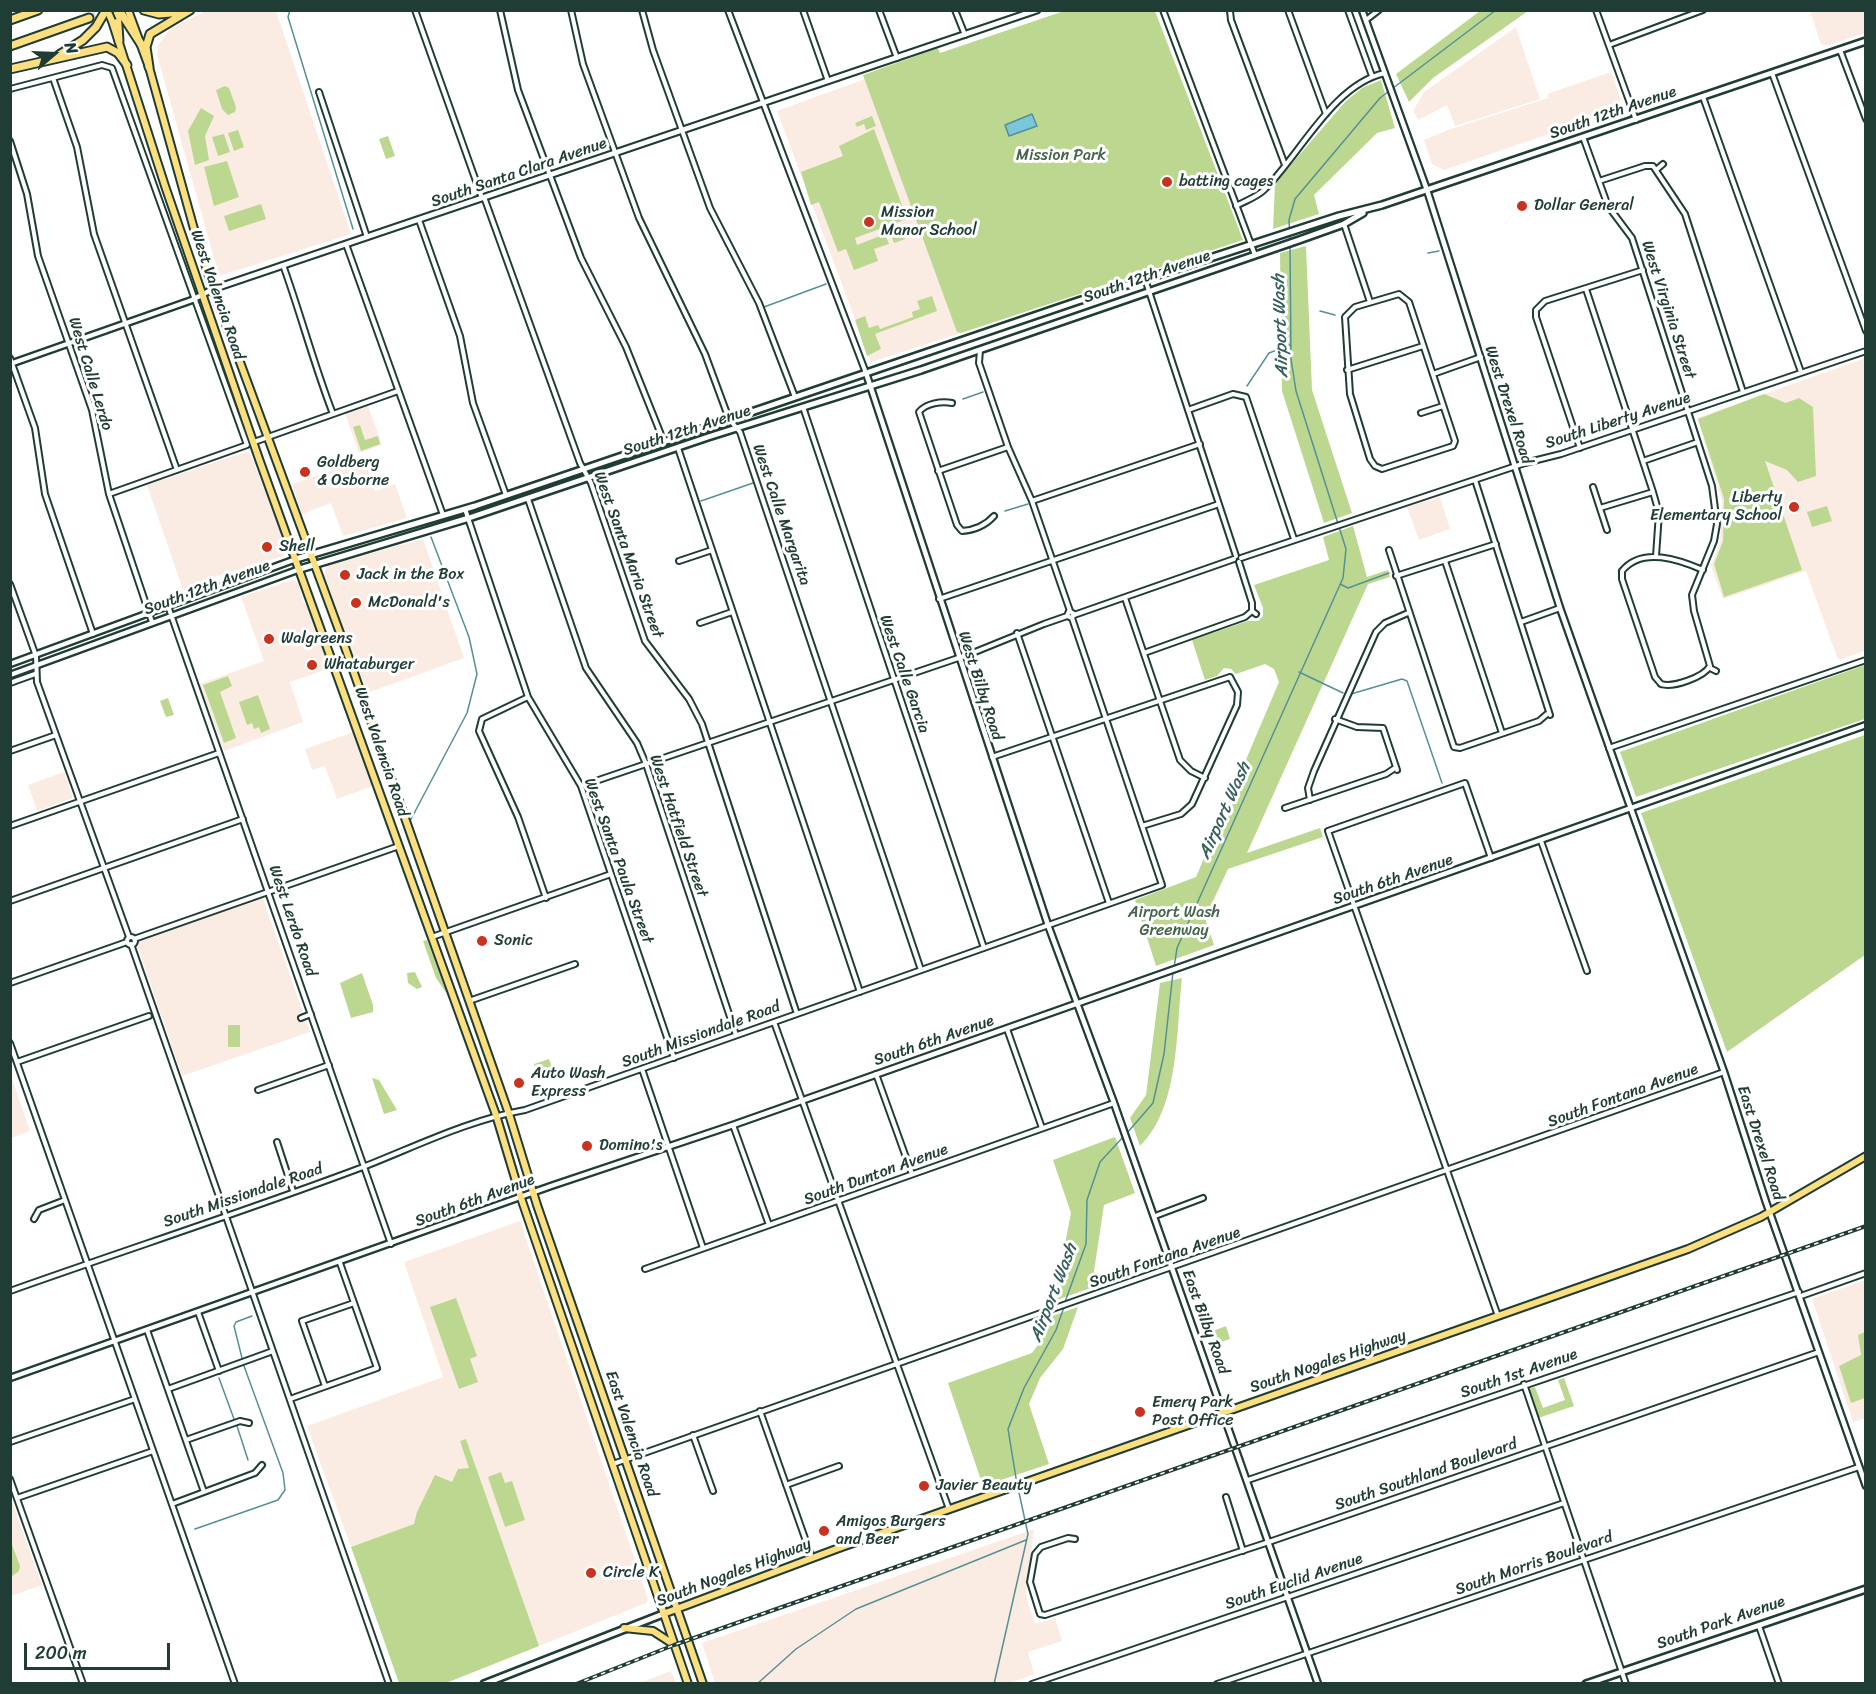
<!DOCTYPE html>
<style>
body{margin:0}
#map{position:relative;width:1876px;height:1694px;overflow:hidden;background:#fff;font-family:Sriracha,sans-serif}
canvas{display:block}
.frame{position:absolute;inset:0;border:12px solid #1f3d34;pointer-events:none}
.north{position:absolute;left:24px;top:24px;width:60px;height:60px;-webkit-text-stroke:4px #fff;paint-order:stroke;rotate:71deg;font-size:16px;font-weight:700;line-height:24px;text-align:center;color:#1f3d34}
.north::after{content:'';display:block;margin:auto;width:21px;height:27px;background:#1f3d34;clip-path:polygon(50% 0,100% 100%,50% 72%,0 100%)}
.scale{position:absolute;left:24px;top:1643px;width:146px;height:27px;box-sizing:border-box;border:3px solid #1f3d34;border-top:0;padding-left:8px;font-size:18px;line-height:21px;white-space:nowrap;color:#1f3d34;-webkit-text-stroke:4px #fff;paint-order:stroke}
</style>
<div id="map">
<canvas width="1876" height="1694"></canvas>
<div class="frame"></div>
<div class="north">N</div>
<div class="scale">200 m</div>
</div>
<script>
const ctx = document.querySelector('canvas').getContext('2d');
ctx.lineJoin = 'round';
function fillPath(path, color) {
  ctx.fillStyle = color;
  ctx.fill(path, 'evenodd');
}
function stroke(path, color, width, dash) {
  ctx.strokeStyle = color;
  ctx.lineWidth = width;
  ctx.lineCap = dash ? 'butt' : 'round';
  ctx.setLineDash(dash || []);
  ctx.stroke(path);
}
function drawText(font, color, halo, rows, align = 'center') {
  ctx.font = font + ' Sriracha,sans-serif';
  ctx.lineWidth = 6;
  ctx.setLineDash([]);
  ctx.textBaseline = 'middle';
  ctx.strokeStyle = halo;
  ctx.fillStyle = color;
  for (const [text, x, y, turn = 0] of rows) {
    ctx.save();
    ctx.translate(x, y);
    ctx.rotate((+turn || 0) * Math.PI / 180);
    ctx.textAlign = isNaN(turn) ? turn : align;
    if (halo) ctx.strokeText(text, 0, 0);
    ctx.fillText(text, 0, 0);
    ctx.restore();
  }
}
fillPath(new Path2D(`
 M205 11H276L351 234 219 276 157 55 158 45 170 29Z
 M1810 11H1865V33L1826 46 1821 44Z
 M1516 27 1540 99 1455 126 1447 105 1418 120 1413 111 1424 92Z
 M1611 72 1621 100 1613 112 1444 170 1432 164 1424 140 1448 130 1548 98 1547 94Z
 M865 79 961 333 871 362 777 111Z
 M1865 358V651L1838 660 1806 571 1723 599 1711 566 1720 542 1722 501 1697 418Z
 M368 406 382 445 359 453 345 414Z
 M246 452 250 453 288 549 283 556 208 579 183 590 147 485Z
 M364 459 375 491 395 484 407 518 343 536 331 503 302 514 292 484Z
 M1440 497 1450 529 1419 540 1407 507Z
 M423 539 464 658 367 693 324 574 328 565Z
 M292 580 298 582 303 601 308 607 330 668 290 682 303 722 224 751 199 684 264 661 241 597Z
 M354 732 373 786 337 799 325 766 312 770 305 749Z
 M64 772 73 798 37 811 28 785Z
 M262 896 310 1032 182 1076 136 942Z
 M10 1073 30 1131 11 1138H10Z
 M520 1221 648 1599 646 1603 539 1646 466 1439 460 1441 481 1500 351 1547 307 1426 443 1377 404 1262Z
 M1865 1280V1418L1853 1422 1812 1299Z
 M10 1496 42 1585 11 1596H10Z
 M1034 1529 1026 1597 1035 1624 1055 1618 1062 1641 1028 1652 1034 1674 1008 1684 715 1683 702 1643Z
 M671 1671 676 1683H639Z`), '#fbece3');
fillPath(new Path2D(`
 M1064 11H1155L1243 240 961 333 957 332 863 75 938 48 940 53Z
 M1480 11H1528L1433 78 1409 102 1396 74Z
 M1381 80 1395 128 1377 133 1314 195 1319 214 1273 229 1275 183 1346 101 1362 88Z
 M225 86 229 88 236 107 235 112 228 115 222 109 216 90Z
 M201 108 214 116 205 136 209 160 195 165 188 131Z
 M872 116 876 126 866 130 864 124 857 127 855 123Z
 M874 129 907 219 855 238 857 245 885 234 889 244 874 249 878 261 854 270 846 249 838 252 819 202 811 205 801 172 843 156 839 146Z
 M238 130 244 147 234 151 228 133Z
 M224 134 230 152 218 156 212 137Z
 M388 136 395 156 386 159 379 139Z
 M227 161 239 197 214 206 204 167Z
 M261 204 266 219 229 231 224 216Z
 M899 224 905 239 894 243 888 228Z
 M1306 246 1312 390 1352 513 1324 523 1282 391 1280 253Z
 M932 296 937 311 875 334 881 349 867 356 855 320 865 316 869 328 878 325 880 329 913 317 912 312 920 309 917 301Z
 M1764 394 1786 403 1799 398 1813 407 1816 476 1798 482 1787 470 1765 461 1802 570 1724 597 1714 564 1723 541 1724 499 1698 419Z
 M360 425 365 440 378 436 380 444 361 451 353 427Z
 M1827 506 1832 521 1812 527 1807 512Z
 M1353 526 1367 577 1388 570 1390 577 1368 584 1247 853 1320 828 1323 837 1228 869 1205 918 1214 945 1156 966 1135 900 1196 877 1279 682 1274 669 1265 664 1236 674 1231 669 1224 668 1217 676 1205 680 1192 640 1248 621H1258L1263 616V608L1254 585 1329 560 1323 537Z
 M1865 665V719L1636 797 1620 752Z
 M228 676 232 686 220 692 236 738 224 743 203 685Z
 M258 695 270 729 261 733 259 727 254 729 252 723 247 725 239 702Z
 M168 698 174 715 166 717 160 701Z
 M1865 735V955L1727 1052 1641 813Z
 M427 940 447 994 436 978 423 941Z
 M415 972 422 987 417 989 408 983 407 973Z
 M362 973 373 1005V1012L351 1018 340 983Z
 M1182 978C1176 1030 1180 1107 1140 1146L1130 1118 1146 1095 1160 983Z
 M228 1025H240V1047H228Z
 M549 1059 553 1070 538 1075 534 1064Z
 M372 1078 379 1080 397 1110 384 1114Z
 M1115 1137 1135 1193 1104 1205 1094 1271 1099 1285 1054 1301 1071 1213 1053 1160Z
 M456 1298 477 1356 470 1359 478 1382 459 1389 430 1307Z
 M1078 1307 1063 1349 1040 1378 1029 1404 1049 1464 983 1486 948 1383 1032 1353C1042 1341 1043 1335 1038 1321Z
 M1226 1326 1230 1339 1215 1344 1210 1332Z
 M1865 1332V1398L1851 1403 1839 1366 1861 1355 1858 1335Z
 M1564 1378 1574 1406 1538 1418 1528 1389 1535 1387 1543 1408 1565 1400 1558 1380Z
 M466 1439 539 1646 446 1683H399L351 1547 414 1524 417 1512 435 1475 452 1482 458 1469 469 1468 460 1441Z
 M501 1472 505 1483 512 1481 525 1520 505 1527 488 1477Z
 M11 1542 20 1566 19 1571 11 1577Z`), '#bcd890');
const water = new Path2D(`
 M1032 114 1037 126 1009 136 1005 125Z`);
fillPath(water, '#7ac7d9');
stroke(water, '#569097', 1.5);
stroke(new Path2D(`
 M290 10 288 17 353 229
 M1290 240 1289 220 1295 199 1380 98 1496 10
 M1428 253 1439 251
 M764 307 826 284
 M1320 311 1335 315
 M1247 386 1269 353 1290 345
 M963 399 983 392
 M701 501 753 483
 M1005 511 1028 504
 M1340 584 1348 588 1389 573
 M1299 672 1343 693
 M1351 694 1402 679 1407 681 1442 783
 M410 821 467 713 477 674 469 637 431 537
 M1174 968 1177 948 1343 578 1346 549 1296 391 1291 359 1290 245
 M1127 1133 1153 1103 1164 1054 1173 972
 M1065 1302 1086 1244 1087 1200 1100 1162 1124 1136
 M242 1358 234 1326 236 1322 252 1316
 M219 1378 234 1419
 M237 1426 248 1460
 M1017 1484 1008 1429 1024 1388 1056 1330 1064 1307
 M195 1529 278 1500 285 1490 283 1473 244 1366
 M757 1684 796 1649 856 1609 1026 1540
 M994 1684 1028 1534 1018 1488`), '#569097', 1.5);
stroke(new Path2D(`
 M89 18 111 10`), '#d2d8d6', 7, [7, 3.5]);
const minor = new Path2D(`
 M415 10 482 198
 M500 10 518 90 581 258 626 347 664 442
 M571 10 583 64 639 218 705 354 729 419 740 432 921 970
 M642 10 653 50 710 208 759 303 795 397
 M728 10 866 373
 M803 10 828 81
 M879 10 897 58
 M955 10 965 35
 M1163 10 1255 255
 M1288 10 1326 114
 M1348 10 1372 76
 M1596 10 1636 120
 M1230 11 1231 20 1285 165
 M1366 20 1379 10
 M1609 45 1703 10
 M1840 50 1866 119
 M1772 73 1866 331
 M53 78 77 147 94 234 177 470
 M10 89 102 65 112 68 247 445
 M319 92 367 237
 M1703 97 1801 372
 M1583 137 1608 206 1632 238 1712 486 1717 524 1714 541 1692 595 1694 611 1710 666C1704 677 1673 688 1661 684
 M10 141 27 194 38 256 92 410 109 494 152 622
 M1656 170 1663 164
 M1599 181 1645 166H1653L1685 214 1743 392
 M484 197 580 463 591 483 645 641 689 699 702 724 797 1014
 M1236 206C1245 201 1257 197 1264 190 1300 155 1333 84 1385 73
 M419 220 460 336 473 403 506 495
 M1344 224 1370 302
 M346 244 443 515
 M283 265C301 315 314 365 333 414
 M1145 279 1236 556
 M1586 289 1653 492 1659 513 1656 556
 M1399 294 1409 302 1455 441 1453 446 1382 469 1375 466 1370 459 1350 394 1345 317 1355 307Z
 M980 350 979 363 1008 447 1032 501 1070 611
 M10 358 35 428 45 494 93 634
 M1347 370 1423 346
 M1433 374 1481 357
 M952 403C942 401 926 403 919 412L957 525 962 531C975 530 986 525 994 516
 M803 407 984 948
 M1188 410 1233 394 1246 397 1294 539
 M1421 413 1443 406
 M254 442 398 391
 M678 448 860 992
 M1580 448 1536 317V310L1545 301 1643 270
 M1643 461 1698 442
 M938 471 1008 447
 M1475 480 1550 715
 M1593 487 1607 530
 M109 494 247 445
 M528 499 586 668 637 743 646 764 736 1035
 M1032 501 1200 444
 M1600 508 1653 492
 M465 509 528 697 581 786 674 1058
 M1389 550 1454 747 1460 748 1539 721 1547 714
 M1241 558 1525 463 1561 454 1866 351
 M679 561 712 550
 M1445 561 1502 733
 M1239 562 1252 603V611L1256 614
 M1622 571V579L1655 677 1661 684
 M1622 571C1642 546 1680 560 1703 570
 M1396 576 1496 544
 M10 584 36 656 37 682 129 937
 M1125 598 1180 760 1191 771 1205 778
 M939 599 1219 504
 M168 606 391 1244
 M1074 615 1234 559
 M1521 622 1560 608
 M700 623 732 612
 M1017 633 1109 903
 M1144 653 1245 617 1252 611
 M1710 668 1716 671
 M10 683 35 674
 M528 697 482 719 479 731 518 817 546 898
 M1335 719 1357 727 1383 728 1397 770
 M1609 748 1866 660
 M10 751 56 735
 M992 757 1230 677 1238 692 1237 705 1192 804 1181 814 1142 826
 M581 786 970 654 1044 624 1067 616 1072 618 1074 614 1069 611 1067 616
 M1310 800 1308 788 1314 771 1376 632 1385 623 1408 613
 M1285 808 1386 774 1395 768
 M10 826 219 753
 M1541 841 1587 971
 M1491 858 1465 783 1328 831 1498 1316
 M10 901 243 819
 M432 937 611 874
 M127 941a4 4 0 1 1 8 0a4 4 0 1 1-8 0Z
 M134 939 399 846
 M131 944 389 1684
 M10 983 127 942
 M469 1001 575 964
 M301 1018 311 1014
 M774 1022 949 1509
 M1007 1029 1042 1128
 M10 1043 235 1684
 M17 1062 149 1016
 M642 1069 703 1248
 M876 1074 912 1174
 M258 1090 329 1065
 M733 1125 769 1225
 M277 1142 293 1191
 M1155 1216 1203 1198
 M34 1219 39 1210 65 1200
 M645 1269 1114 1103
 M10 1291C128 1249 246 1211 363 1167 417 1146 468 1120 525 1110L1162 885 1072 618
 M1801 1296 1866 1273
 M198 1312 219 1371
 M147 1330 204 1492
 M1524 1384 1626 1684
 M325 1386 302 1321 354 1303
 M168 1389 273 1351
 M290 1399 377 1368 340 1263
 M760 1411 812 1558
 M693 1435 713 1491
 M186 1440 240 1421 249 1423
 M10 1442 135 1399
 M613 1464 1724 1072
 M10 1479 83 1684
 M1248 1480 1799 1292
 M786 1485 839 1466
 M1226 1497 1243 1551
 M17 1498 153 1451
 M172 1504 255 1473 262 1465
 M1075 1539 1068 1538 1041 1547 1035 1554 1030 1582 1040 1614 1045 1615 1269 1542 1819 1352
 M1759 1626 1779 1684
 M1032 1684 1564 1503
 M1217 1684 1859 1467`);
const tertiary = new Path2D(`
 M1362 10 1427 190 1560 608 1724 1072 1766 1202 1866 1486
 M10 364 192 300 213 289 1037 10
 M866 373 1048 925 1114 1103 1318 1684
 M10 664 296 559
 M10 675 300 569
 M10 1378 551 1186 733 1125 1866 725`);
const secondary = new Path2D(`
 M296 559 475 506 1078 301 1339 216 1382 205 1866 41
 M300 569 469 518 708 437 921 370 1299 240 1344 224 1363 213
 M484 1684 663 1614
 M1586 1684 1866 1589`);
const primary = new Path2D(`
 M128 10 149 67 194 229 213 289 340 633 509 1114 537 1205 703 1684
 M112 21 165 186 259 459 496 1115 521 1198 688 1684
 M663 1614 839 1548 1688 1249 1761 1217 1866 1156
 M624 1628 653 1631 673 1644`);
const motorway = new Path2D(`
 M117 10 119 41
 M119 10 141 44
 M144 10 159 14 182 12
 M10 20 38 10
 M10 46 89 18
 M59 55 83 40 96 27
 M149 67 146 47 150 34 190 10
 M10 69 107 47 118 53 127 65`);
stroke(minor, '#1f3d34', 8);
stroke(tertiary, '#1f3d34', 9);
stroke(secondary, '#1f3d34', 10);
stroke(primary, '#1f3d34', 10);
stroke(motorway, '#1f3d34', 11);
stroke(minor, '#fff', 4);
stroke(tertiary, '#fff', 4.5);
stroke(secondary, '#fff', 5);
stroke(primary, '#fddf80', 6);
stroke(motorway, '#fddf80', 7);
const rail = new Path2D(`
 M576 1684 674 1645 1866 1226`);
stroke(rail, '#1f3d34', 4);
stroke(rail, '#fff', 1.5, [4.5]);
const primaryBridge = new Path2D(`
 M107 10 112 21`);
const motorwayBridge = new Path2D(`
 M96 27 106 10`);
stroke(primaryBridge, '#1f3d34', 10, []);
stroke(motorwayBridge, '#1f3d34', 11, []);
stroke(primaryBridge, '#fddf80', 6);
stroke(motorwayBridge, '#fddf80', 7);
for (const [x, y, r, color] of [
 [1167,182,6,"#c8321e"],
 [1522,206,6,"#c8321e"],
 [869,222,6,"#c8321e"],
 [305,472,6,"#c8321e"],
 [1794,507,6,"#c8321e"],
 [267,547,6,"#c8321e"],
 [345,575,6,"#c8321e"],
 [356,603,6,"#c8321e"],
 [269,639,6,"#c8321e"],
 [312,665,6,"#c8321e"],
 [482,941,6,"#c8321e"],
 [519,1083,6,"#c8321e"],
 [587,1146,6,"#c8321e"],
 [1140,1412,6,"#c8321e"],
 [924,1486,6,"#c8321e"],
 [824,1531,6,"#c8321e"],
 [591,1573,6,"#c8321e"]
]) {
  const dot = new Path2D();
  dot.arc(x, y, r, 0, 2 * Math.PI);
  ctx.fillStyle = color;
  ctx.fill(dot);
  stroke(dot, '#fff', 2);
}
drawText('16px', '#1f3d34', '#fff', [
 ["South 12th Avenue",1613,113,-19],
 ["South Santa Clara Avenue",519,173,-19],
 ["South 12th Avenue",1147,277,-19],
 ["West Valencia Road",217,295,71],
 ["West Virginia Street",1668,310,72],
 ["West Calle Lerdo",90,374,73],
 ["West Drexel Road",1508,405,72],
 ["South Liberty Avenue",1618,421,-18],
 ["South 12th Avenue",687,431,-18],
 ["West Calle Margarita",781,515,71],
 ["West Santa Maria Street",628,555,70],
 ["South 12th Avenue",207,588,-20],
 ["West Calle Garcia",904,674,71],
 ["West Bilby Road",980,686,72],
 ["West Valencia Road",381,752,71],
 ["West Hatfield Street",678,826,71],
 ["West Santa Paula Street",618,861,70],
 ["South 6th Avenue",1393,880,-19],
 ["West Lerdo Road",292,921,71],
 ["South Missiondale Road",701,1035,-20],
 ["South 6th Avenue",934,1041,-19],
 ["South Fontana Avenue",1623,1096,-20],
 ["East Drexel Road",1760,1143,72],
 ["South Dunton Avenue",876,1175,-20],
 ["South Missiondale Road",243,1196,-19],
 ["South 6th Avenue",475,1201,-20],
 ["South Fontana Avenue",1165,1258,-19],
 ["East Bilby Road",1205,1322,70],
 ["South Nogales Highway",1328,1362,-19],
 ["South 1st Avenue",1519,1374,-19],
 ["East Valencia Road",631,1434,71],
 ["South Southland Boulevard",1426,1475,-19],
 ["South Morris Boulevard",1534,1564,-19],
 ["South Nogales Highway",734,1573,-21],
 ["South Euclid Avenue",1294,1582,-19],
 ["South Park Avenue",1721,1623,-19]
]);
drawText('16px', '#46644b', '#fff', [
 ["Mission Park",1061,156],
 ["Airport Wash",1174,913],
 ["Greenway",1174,931]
]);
drawText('16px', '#1f3d34', '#fff', [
 ["batting cages",1179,182],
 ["Dollar General",1534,206],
 ["Mission",881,213],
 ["Manor School",881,231],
 ["Goldberg",317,463],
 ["& Osborne",317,481],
 ["Liberty",1782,498,"right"],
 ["Elementary School",1782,516,"right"],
 ["Shell",279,547],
 ["Jack in the Box",357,575],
 ["McDonald's",368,603],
 ["Walgreens",281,639],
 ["Whataburger",324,665],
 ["Sonic",494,941],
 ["Auto Wash",531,1074],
 ["Express",531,1092],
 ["Domino's",599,1146],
 ["Emery Park",1152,1403],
 ["Post Office",1152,1421],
 ["Javier Beauty",936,1486],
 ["Amigos Burgers",836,1522],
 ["and Beer",836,1540],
 ["Circle K",603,1573]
], 'left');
drawText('italic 18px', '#36605d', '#fff', [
 ["Airport Wash",1281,326,-92],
 ["Airport Wash",1225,811,-66],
 ["Airport Wash",1054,1293,-69]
]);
</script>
